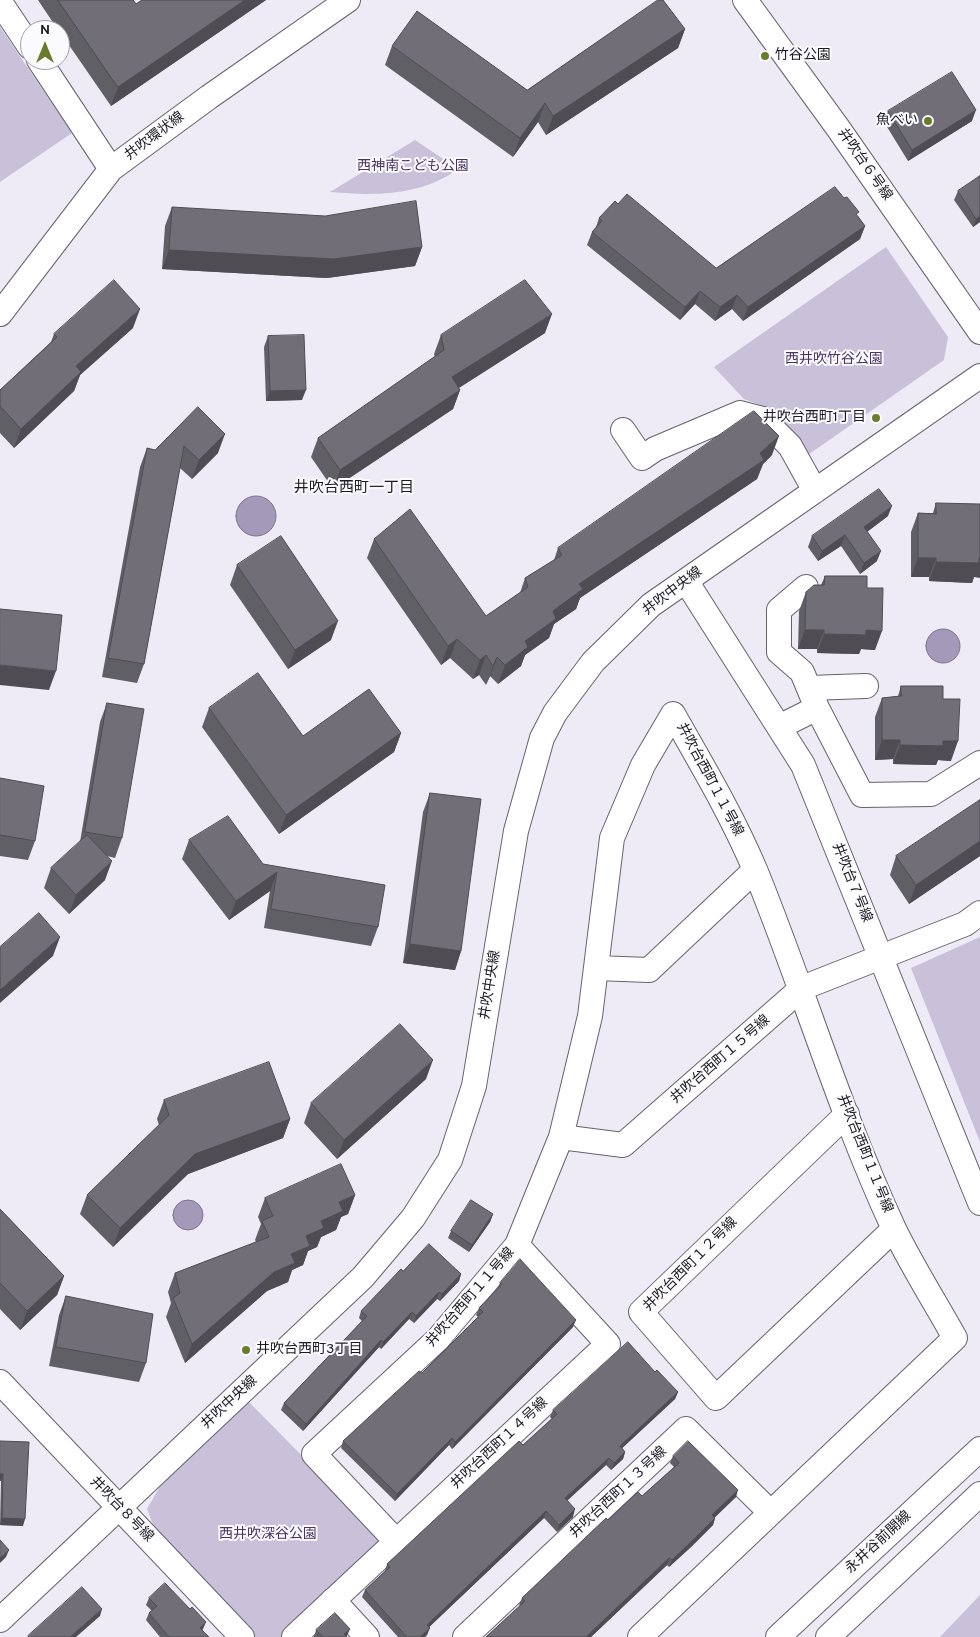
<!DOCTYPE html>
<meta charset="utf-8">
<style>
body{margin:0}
#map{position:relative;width:980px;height:1637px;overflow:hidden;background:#efebf6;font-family:Overpass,sans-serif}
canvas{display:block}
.north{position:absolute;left:20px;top:20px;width:50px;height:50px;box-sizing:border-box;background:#fbfafe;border:1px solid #a2a1a5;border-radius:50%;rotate:0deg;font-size:14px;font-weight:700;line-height:20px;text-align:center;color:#1c1b1f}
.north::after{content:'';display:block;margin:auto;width:18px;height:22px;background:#697c2c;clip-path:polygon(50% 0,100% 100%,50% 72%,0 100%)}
</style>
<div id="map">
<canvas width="980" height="1637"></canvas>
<div class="north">N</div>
</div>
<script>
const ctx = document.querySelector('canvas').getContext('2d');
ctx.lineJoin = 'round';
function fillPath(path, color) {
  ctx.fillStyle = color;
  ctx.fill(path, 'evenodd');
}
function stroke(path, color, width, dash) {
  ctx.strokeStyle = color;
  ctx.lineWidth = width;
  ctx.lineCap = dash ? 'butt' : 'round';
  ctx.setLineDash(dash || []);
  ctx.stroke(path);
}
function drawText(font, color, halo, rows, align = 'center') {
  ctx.font = font + ' Overpass,"Noto Sans JP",sans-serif';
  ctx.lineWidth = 4;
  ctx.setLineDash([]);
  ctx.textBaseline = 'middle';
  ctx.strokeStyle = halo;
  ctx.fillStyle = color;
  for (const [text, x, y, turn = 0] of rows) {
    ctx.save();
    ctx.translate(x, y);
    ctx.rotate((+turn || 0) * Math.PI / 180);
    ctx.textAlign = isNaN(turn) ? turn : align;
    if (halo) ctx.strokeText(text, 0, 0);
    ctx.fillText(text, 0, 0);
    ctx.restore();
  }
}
fillPath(new Path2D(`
 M0 27 72 133 0 182Z
 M415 140 458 169C421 196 375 196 330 192Z
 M886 247 948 337 944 360 805 457 763 406 744 399 714 367Z
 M980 937V1142L911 968Z
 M246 1399 383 1538 281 1637H255L157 1535 147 1509 163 1481Z
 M980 1595V1637H940Z`), '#c9c0da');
const water = new Path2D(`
 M236 516a20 20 0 1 1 40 0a20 20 0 1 1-40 0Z
 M926 646a17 17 0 1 1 34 0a17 17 0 1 1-34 0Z
 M173 1215a15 15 0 1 1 30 0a15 15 0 1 1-30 0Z`);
fillPath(water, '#a599b9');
stroke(water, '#7c738b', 1);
const minor = new Path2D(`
 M745 0 838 128 980 332
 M0 2 30 47
 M39 60 111 169
 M0 314 111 169 209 97 348 0
 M623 430 642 458 655 449 740 413 763 419 790 446 815 491
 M686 581 803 765 980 1203
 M806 587 779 610V652L802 672 817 708 862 795 931 794 980 763
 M809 688 866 686
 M779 727 817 708
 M596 968 649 970 755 870
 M847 1114 641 1312 716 1398 894 1229
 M561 1137 623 1145 802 988 965 924 980 913
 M0 1382 242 1637
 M395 1540 314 1454 438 1339 517 1245 561 1137 590 1016 612 838 643 765 673 714C702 765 733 817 756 872 804 990 840 1113 894 1229 912 1266 935 1302 955 1338L640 1637
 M333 1600 367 1637
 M0 1620 363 1277 413 1218 450 1160 474 1086 516 831 542 738 555 713 593 662 651 605 980 376
 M294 1637 608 1344 517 1245
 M465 1637 686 1429 770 1512
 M778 1637 980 1449
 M828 1637 980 1494`);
stroke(minor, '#66626c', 26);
stroke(minor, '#fff', 24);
fillPath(new Path2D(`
 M38 0H133L136 4 142 0H266L111 106 60 32V30H58Z
 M685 29 678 48 546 135 538 122 513 157 385 65 392 46 527 90Z
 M888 111 972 121 908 161 884 122Z
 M980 176V222L973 227 954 200 958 191Z
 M172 207 422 247 415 266 327 278 162 269 165 226Z
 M858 216 865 226 860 239 743 321 732 309 715 321 695 304 680 320 587 245 592 232 596 227 599 218 716 268Z
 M133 328 80 375 74 391 14 448 0 433V390L51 342 54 334Z
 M545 333 458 388 460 390 453 409 333 489 311 457 318 438 435 357 434 354 441 335Z
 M268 336 302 400 266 401 264 347Z
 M198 407 218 453 192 479 180 468 144 664 137 683 102 677 140 467 147 448 155 450Z
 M772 455 763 464 757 479 580 598 576 609 554 624 549 638 525 655 521 666 498 684 490 676 486 685 479 675 473 679 450 658 441 665 367 558 374 539 486 616 520 593 525 578 554 560 558 548Z
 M936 503 974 577 972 583 929 581V577H911V532L918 513H933Z
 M888 516 867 532 877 561 860 574 841 546 818 561 808 547 812 536Z
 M237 565 331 640 288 669 230 585Z
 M825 576 867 588 875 650 861 649 859 654 817 653V649H798L799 611 806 592 821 585Z
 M901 686 943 699 951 761 938 760 936 765 893 764V759L875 760V717L882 698 898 696Z
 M107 703 122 838 115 858 107 856 105 880 69 914 44 888 51 868 80 842 100 722Z
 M209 708 303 736 401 733 394 752 279 834 202 727Z
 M0 778 35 841 28 860 0 856Z
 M430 793 461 951 455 970 403 963 423 812Z
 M980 800V856L909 904 890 875 896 856Z
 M189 840 263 864 378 927 371 946 264 928 270 891 229 920 182 859Z
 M426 1079 337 1159 304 1123 311 1103Z
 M164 1100 290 1119 283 1138 188 1174 113 1247 80 1214 87 1195 159 1125 157 1119Z
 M355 1195 348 1214 341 1217 336 1230 321 1237 317 1247 308 1251 303 1265 292 1270 288 1282 267 1291 185 1363 166 1317 171 1303 168 1292 175 1273 256 1242 255 1240 261 1224 258 1217 265 1198Z
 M0 1209 64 1276 57 1295 20 1330 0 1309Z
 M493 1214 490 1222 469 1252 448 1238 451 1231Z
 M403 1271 461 1274 459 1281 440 1301 437 1299 414 1323 409 1319 381 1349 379 1347 303 1431 281 1410 284 1403 362 1321 359 1318 361 1311Z
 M500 1283 573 1327 452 1449 449 1445 395 1501 341 1448 343 1441 422 1373 478 1317 476 1315 479 1308 498 1288Z
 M66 1296 146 1363 139 1382 49 1366 59 1315Z
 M655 1372 678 1392 675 1399 622 1448 625 1452 623 1459 611 1470 606 1465 567 1501 573 1517 557 1532 544 1518 429 1627 427 1635 425 1637H398L362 1597 365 1590 385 1571 387 1564 523 1445 552 1419 550 1417 553 1410Z
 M0 1441 23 1526 0 1525 1 1481H0Z
 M673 1456 736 1497 715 1517V1518L713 1525 691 1547 669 1567 667 1565 591 1637H486L520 1606 519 1605 522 1598 608 1520 642 1496 674 1467 670 1463Z
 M149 1598 190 1609 203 1629 202 1630 209 1637H160L146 1620 149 1613 152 1611 146 1605Z
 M316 1630 347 1636V1637H314Z`), '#615f66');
fillPath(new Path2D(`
 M245 0H266L111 106 118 87Z
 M685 29 678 48 546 135 553 116Z
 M545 103 538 122 513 157 520 138Z
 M976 110 972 121 908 161 912 150Z
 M980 216V222L973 227 976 219Z
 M865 226 860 239 743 321 748 307Z
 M422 247 415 266 327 278 162 269 169 250Z
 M700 291 695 304 680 320 685 307Z
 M737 295 732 309 715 321 720 307Z
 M140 309 133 328 80 375 74 391 14 448 21 429 76 366Z
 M552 314 545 333 445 397 452 377Z
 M306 390 302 400 266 401 270 391Z
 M460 390 453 409 333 489 340 470Z
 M225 434 218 453 192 479 199 460Z
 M779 436 772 455 763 464 757 479 580 598 576 609 554 624 549 638 525 655 521 666 498 684 505 665 525 641 579 584 760 453Z
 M892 506 888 516 860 537 864 527Z
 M845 535 841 546 818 561 822 551Z
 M881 551 877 561 860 574 864 563Z
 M918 558H936L929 577H911Z
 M980 558V578L974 577 972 583 929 581 936 562Z
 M338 621 331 640 288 669 295 650Z
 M805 630H824L817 649H798Z
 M866 630 882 631 875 650 861 649 859 654 817 653 824 634Z
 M457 639 450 658 441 665 448 646Z
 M486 655 479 675 473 679 480 660Z
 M497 657 490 676 486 685 493 666Z
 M0 665 56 671 49 690 0 685Z
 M401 733 394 752 279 834 286 815Z
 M882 740H900L893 759 875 760Z
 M943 741H958L951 761 938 760 936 765 893 764 900 745Z
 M980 841V856L909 904 916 885Z
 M112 861 105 880 69 914 76 895Z
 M277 872 270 891 229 920 236 901Z
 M60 937 53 956 0 1003V990Z
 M410 944 461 951 455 970 403 963Z
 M433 1060 426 1079 337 1159 344 1140Z
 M290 1119 283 1138 188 1174 113 1247 120 1228 195 1154Z
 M355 1195 348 1214 341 1217 336 1230 321 1237 317 1247 308 1251 303 1265 292 1270 288 1282 267 1291 185 1363 192 1344 291 1254 306 1236 339 1202Z
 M493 1214 490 1222 469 1252 472 1245Z
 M461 1274 459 1281 440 1301 442 1294Z
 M64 1276 57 1295 20 1330 27 1311Z
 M439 1292 437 1299 414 1323 416 1316Z
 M412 1312 409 1319 381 1349 383 1342Z
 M576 1320 573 1327 452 1449 455 1442Z
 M381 1340 379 1347 303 1431 306 1424Z
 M678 1392 675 1399 617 1453 620 1446Z
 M452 1438 449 1445 395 1501 397 1494Z
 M625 1452 623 1459 611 1470 614 1463Z
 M609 1458 606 1465 562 1505 565 1498Z
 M0 1474H3L1 1481H0Z
 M738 1490 736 1497 710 1522 712 1515Z
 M575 1509 573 1517 557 1532 559 1525Z
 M546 1511 544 1518 424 1632 427 1625Z
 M2 1518 25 1519 23 1526 0 1525Z
 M715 1518 713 1525 691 1547 669 1567 672 1560Z
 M9 1550 6 1557 0 1563V1558Z
 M669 1558 667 1565 591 1637H586Z
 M102 1609 100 1616 76 1637H70Z
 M206 1622 203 1629 197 1635 200 1628Z
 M430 1628 427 1635 425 1637H420Z
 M350 1629 347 1636 346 1637 344 1634Z`), '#4f4d53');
const building = new Path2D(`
 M58 0H133L136 4 142 0H245L118 87Z
 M658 0H663L685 29 553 116 545 103 520 138 392 46 417 11 527 90Z
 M952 72 976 110 912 150 888 111Z
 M980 176V216L976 219 958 191Z
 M835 187 844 198 847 197 859 212 856 214 865 226 748 307 737 295 720 307 700 291 685 307 592 232 602 221 599 218 615 201 618 204 627 194 716 268Z
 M416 201 422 247 334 259 169 250 172 207 325 216Z
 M114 280 140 309 76 366 81 372 21 429 0 406V390L57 337 54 334Z
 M525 280 552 314 452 377 460 390 340 470 318 438 444 350 441 335Z
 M304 335 306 390 270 391 268 336Z
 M198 407 225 434 199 460 184 446 144 664 108 658 147 448 155 450Z
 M754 411 779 436 760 453 764 460 579 584 583 589 553 611 556 619 525 641 528 647 505 665 497 657 493 666 486 655 480 660 457 639 448 646 374 539 410 509 486 616 528 587 525 578 562 555 558 548Z
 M879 489 892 506 864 527 881 551 864 563 845 535 822 551 812 536Z
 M936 503 980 504V558H979V563L936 562V558H918V513L936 514Z
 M281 536 338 621 295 650 237 565Z
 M825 576H867V588H883L882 631 866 630V635L824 634V630H805L806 592 814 585H824Z
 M0 609 62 615 56 671 0 665Z
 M258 673 303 736 369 689 401 733 286 815 209 708Z
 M901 686H943V699H960L958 741H943V746L900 745V740H882V698L901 696Z
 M107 703 144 709 122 838 85 832Z
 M0 778 44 786 35 841 0 835Z
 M430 793 481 799 461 951 410 944Z
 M980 800V841L916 885 896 856Z
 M228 816 263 864 385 885 378 927 271 909 277 872 236 901 189 840Z
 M87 835 112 861 76 895 51 868Z
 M39 913 60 937 0 990V947Z
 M400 1024 433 1060 344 1140 311 1103Z
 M269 1062 290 1119 195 1154 120 1228 87 1195 169 1115 164 1100Z
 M341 1164 355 1195 339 1202 343 1211 321 1221 324 1228 306 1236 310 1246 291 1254 295 1263 274 1272 192 1344 173 1298 180 1293 175 1273 269 1237 262 1221 273 1216 265 1198Z
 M471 1200 493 1214 472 1245 451 1231Z
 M0 1209 64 1276 27 1311 0 1283Z
 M429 1244 461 1274 442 1294 439 1292 416 1316 412 1312 383 1342 381 1340 306 1424 284 1403 367 1316 361 1311 401 1269 403 1271Z
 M520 1259 576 1320 455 1442 452 1438 397 1494 343 1441 419 1371 422 1373 483 1312 479 1308 502 1284 500 1283Z
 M66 1296 153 1314 146 1363 56 1347Z
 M628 1342 655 1372 657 1370 678 1392 620 1446 625 1452 614 1463 609 1458 565 1498 575 1509 559 1525 546 1511 427 1625 430 1628 420 1637H407L365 1590 390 1567 387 1564 519 1441 523 1445 557 1414 553 1410Z
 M0 1441 29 1442 25 1519 2 1518 3 1474H0Z
 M688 1441 738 1490 712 1515 715 1518 693 1540 672 1560 669 1558 586 1637H486L525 1601 522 1598 606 1518 608 1520 638 1492 642 1496 679 1463 673 1456Z
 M0 1540 9 1550 0 1558Z
 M165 1583 190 1609 192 1607 206 1622 200 1628 209 1637H169L149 1613 157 1606 149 1598Z
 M82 1587 102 1609 70 1637H29L28 1636Z
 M335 1613 350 1629 344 1634 347 1637H323L316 1630Z`);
fillPath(building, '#716e77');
stroke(building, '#4f4d53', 1);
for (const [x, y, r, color] of [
 [765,56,5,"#697c2c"],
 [928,121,5,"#697c2c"],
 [876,418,5,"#697c2c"],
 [246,1350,5,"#697c2c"]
]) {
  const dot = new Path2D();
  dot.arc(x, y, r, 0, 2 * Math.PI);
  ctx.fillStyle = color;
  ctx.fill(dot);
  stroke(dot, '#fbfafe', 2);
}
drawText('14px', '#1c1b1f', '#fbfafe', [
 ["竹谷公園",775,56],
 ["魚べい",918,121,"right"],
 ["井吹台西町1丁目",866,418,"right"],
 ["井吹台西町3丁目",256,1350]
], 'left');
drawText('14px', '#1c1b1f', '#fbfafe', [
 ["井吹環状線",155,137,-37],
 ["井吹台６号線",864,165,55],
 ["井吹中央線",673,592,-37],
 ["井吹台西町１１号線",709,780,62],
 ["井吹台７号線",851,883,68],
 ["井吹中央線",491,985,-81],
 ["井吹台西町１５号線",721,1060,-41],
 ["井吹台西町１１号線",864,1154,68],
 ["井吹台西町１２号線",691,1265,-45],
 ["井吹台西町１１号線",471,1298,-49],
 ["井吹中央線",230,1403,-43],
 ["井吹台西町１４号線",500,1444,-43],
 ["井吹台西町１３号線",619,1493,-43],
 ["井吹台８号線",121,1510,46],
 ["永井谷前開線",879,1543,-43]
]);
drawText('14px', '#483563', '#fbfafe', [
 ["西神南こども公園",413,167],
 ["西井吹竹谷公園",834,360],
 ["西井吹深谷公園",268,1535]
]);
drawText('15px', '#1c1b1f', '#fbfafe', [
 ["井吹台西町一丁目",354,489]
]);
</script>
